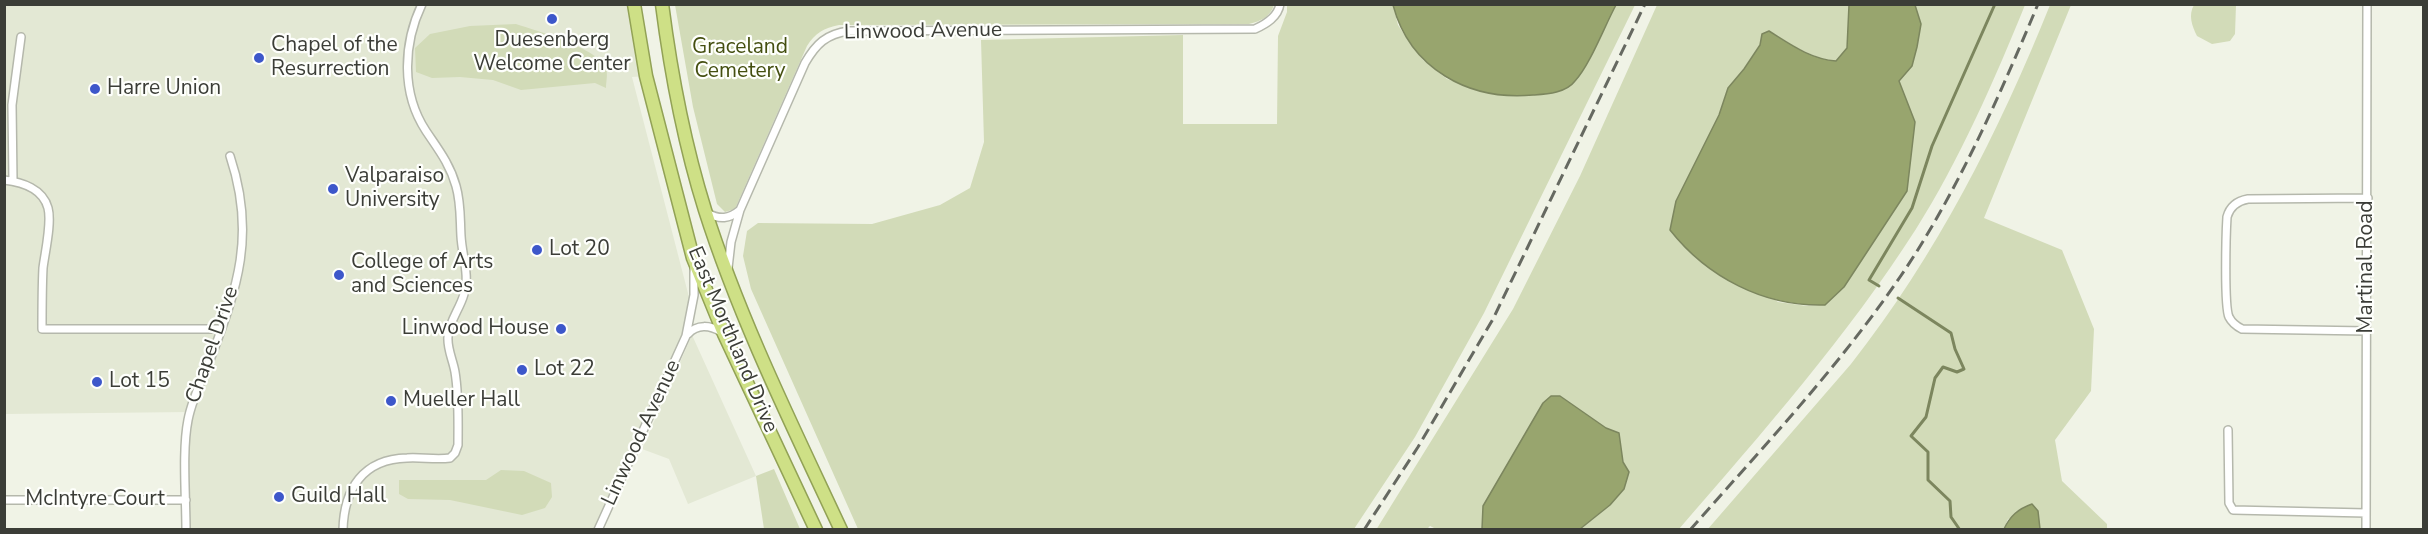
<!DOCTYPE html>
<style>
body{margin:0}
#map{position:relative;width:2428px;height:534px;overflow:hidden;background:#f0f3e6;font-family:"Nunito Sans",sans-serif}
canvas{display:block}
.frame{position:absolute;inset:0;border:6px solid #3b3d37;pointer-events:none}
</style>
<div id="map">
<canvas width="2428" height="534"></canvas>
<div class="frame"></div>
</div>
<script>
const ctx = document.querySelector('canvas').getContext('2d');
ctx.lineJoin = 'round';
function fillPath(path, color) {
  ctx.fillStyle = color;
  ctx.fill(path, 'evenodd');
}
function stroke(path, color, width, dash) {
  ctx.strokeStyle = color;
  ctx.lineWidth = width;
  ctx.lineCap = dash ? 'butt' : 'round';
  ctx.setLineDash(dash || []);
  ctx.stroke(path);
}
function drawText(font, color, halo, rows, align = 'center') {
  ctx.font = font + ' "Nunito Sans",sans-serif';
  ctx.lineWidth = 4.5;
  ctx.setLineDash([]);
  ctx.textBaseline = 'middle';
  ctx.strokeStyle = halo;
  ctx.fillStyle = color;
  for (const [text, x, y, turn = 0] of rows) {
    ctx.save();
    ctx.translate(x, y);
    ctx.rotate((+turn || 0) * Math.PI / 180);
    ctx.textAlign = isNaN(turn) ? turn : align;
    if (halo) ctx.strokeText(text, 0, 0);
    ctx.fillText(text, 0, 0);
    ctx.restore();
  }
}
fillPath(new Path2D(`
 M4 5H634L646 76 632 77 690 301 686 336 598 529H186L187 432 190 412 5 414Z
 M692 335 756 476 688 504 669 459 642 449Z`), '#e3e8d4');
fillPath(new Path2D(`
 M675 5V4L1274 5C1270 17 1261 21 1249 24L839 25C824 28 815 33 807 46L735 209 725 212 717 204 693 107Z
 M1287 5H1393L1398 25 1410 43 1423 60 1447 79 1480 90 1575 82 1616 5H1635L1484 313 1415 437 1354 529H858L751 289 743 256 747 231 758 223 872 224 940 205 970 188 984 142 981 40 1183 35V124H1277L1278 36 1287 12Z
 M1657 5H1849L1847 49 1836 61C1810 58 1791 44 1769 31L1762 34 1760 45 1744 69 1728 89 1719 115 1676 201 1670 230 1778 302 1807 306 1825 305 1844 287 1907 191 1915 122 1899 81 1911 66 1917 47 1921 24 1915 5H2025C1995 79 1959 161 1916 229 1847 337 1762 433 1679 529H1580C1602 512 1620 501 1629 472L1623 462 1619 433 1606 428 1560 396 1482 522V529H1436L1430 526 1427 529 1376 530 1513 309 1580 176Z
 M2050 5H2071L1984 218 2062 250 2094 329 2091 391 2055 440 2062 481 2107 524V529H2040L2038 511 2008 519 2004 529 1707 530 1851 364C1936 256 1999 132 2050 5Z
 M2194 5H2236L2235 34 2230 41 2212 44 2197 36C2192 26 2188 15 2194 5Z
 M516 24C537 31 599 48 606 69 608 74 606 82 606 88L595 83 521 90 493 80 460 77 432 78 416 72 415 48 430 34 470 26Z
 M774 469 800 529H764L756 476Z
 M501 470 524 471 551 483 552 497 545 508 522 515 450 500 408 499 399 494V480H486Z`), '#d2dbb8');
const water = new Path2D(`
 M1393 5V4L1616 5C1605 25 1590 65 1575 81 1566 93 1547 94 1533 95 1469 101 1410 69 1393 5Z
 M1849 5H1915L1921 24 1917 47 1912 66 1899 81 1915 122 1907 191 1844 287 1825 305C1764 307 1707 277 1670 230L1676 201 1719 115 1728 88 1744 69 1760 45 1762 34 1769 31C1790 44 1810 59 1836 61L1847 48Z
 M1551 396H1560L1606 428 1619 433 1623 462 1629 472 1624 489 1610 505 1580 529H1482L1483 506 1543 403Z
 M2032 504 2038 511 2040 529H2004C2010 516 2018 509 2032 504Z`);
fillPath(water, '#98a56e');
stroke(water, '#7c865e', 1.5);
stroke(new Path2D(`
 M1879 286 1869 280 1912 208 1932 146 1995 4
 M1898 298 1951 333 1955 349 1964 369 1957 372 1943 367 1935 378 1926 417 1911 436 1928 452V480L1950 501 1951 517 1960 530`), '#7c865e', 3);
const minor = new Path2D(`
 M4 180C22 182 43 189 48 208 52 223 45 252 43 268 42 288 42 309 42 329H221
 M13 181 12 105 21 37
 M707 213C720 220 729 219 740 210
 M728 268 731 242 740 210 805 63C816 44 826 34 849 31L1255 29C1266 24 1278 17 1280 4
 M2367 331 2242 329C2236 326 2232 323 2229 317 2224 306 2226 233 2227 217 2230 206 2237 201 2248 199L2368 198
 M688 334C697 324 710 325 721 332
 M2228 430 2229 503 2233 510 2366 513
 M4 500H186
 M186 530C186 497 182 450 188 420 192 399 202 379 210 360 238 287 256 234 230 156
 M343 530C344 489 363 459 407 458 421 457 436 460 450 458L455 453 458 445C458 421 459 396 455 372 453 360 447 349 448 337 449 321 460 309 464 294 470 275 462 256 461 236 460 219 461 203 456 186 450 164 438 149 426 131 401 93 403 44 422 4
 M598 530 686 336 694 295V267
 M2366 530 2367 4`);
const trunk = new Path2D(`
 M634 4 646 76 693 258 724 334 816 530
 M662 4C671 74 684 143 705 210 740 320 792 425 841 530`);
stroke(minor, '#b5b8ac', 10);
stroke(trunk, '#92a256', 15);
stroke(minor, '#fff', 7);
stroke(trunk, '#cee086', 12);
stroke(new Path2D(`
 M1364 530 1418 447 1493 319 1645 4
 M1690 530C1763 447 1838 368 1900 277 1955 197 2000 95 2038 4`), '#666961', 3, [12, 6]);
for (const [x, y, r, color] of [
 [552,19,6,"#3d57ca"],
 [259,58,6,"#3d57ca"],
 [95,89,6,"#3d57ca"],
 [333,189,6,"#3d57ca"],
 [537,250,6,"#3d57ca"],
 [339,275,6,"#3d57ca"],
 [561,329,6,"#3d57ca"],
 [522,370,6,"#3d57ca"],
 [97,382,6,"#3d57ca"],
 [391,401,6,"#3d57ca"],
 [279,497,6,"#3d57ca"]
]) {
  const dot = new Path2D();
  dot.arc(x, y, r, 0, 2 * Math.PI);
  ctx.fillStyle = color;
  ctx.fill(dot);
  stroke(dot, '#fefffc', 2);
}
drawText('21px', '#3b3d37', '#fefffc', [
 ["Linwood Avenue",923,32,-1],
 ["Martinal Road",2367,267,-90],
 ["East Morthland Drive",732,340,67],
 ["Chapel Drive",213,345,-71],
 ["Linwood Avenue",642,433,-65],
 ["McIntyre Court",95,500]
]);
drawText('21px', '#3b3d37', '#fefffc', [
 ["Duesenberg",552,41,"center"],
 ["Welcome Center",552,65,"center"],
 ["Chapel of the",271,46],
 ["Resurrection",271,70],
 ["Harre Union",107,89],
 ["Valparaiso",345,177],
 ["University",345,201],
 ["Lot 20",549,250],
 ["College of Arts",351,263],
 ["and Sciences",351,287],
 ["Linwood House",549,329,"right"],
 ["Lot 22",534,370],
 ["Lot 15",109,382],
 ["Mueller Hall",403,401],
 ["Guild Hall",291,497]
], 'left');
drawText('21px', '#444f10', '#fefffc', [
 ["Graceland",740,48],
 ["Cemetery",740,72]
]);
</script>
